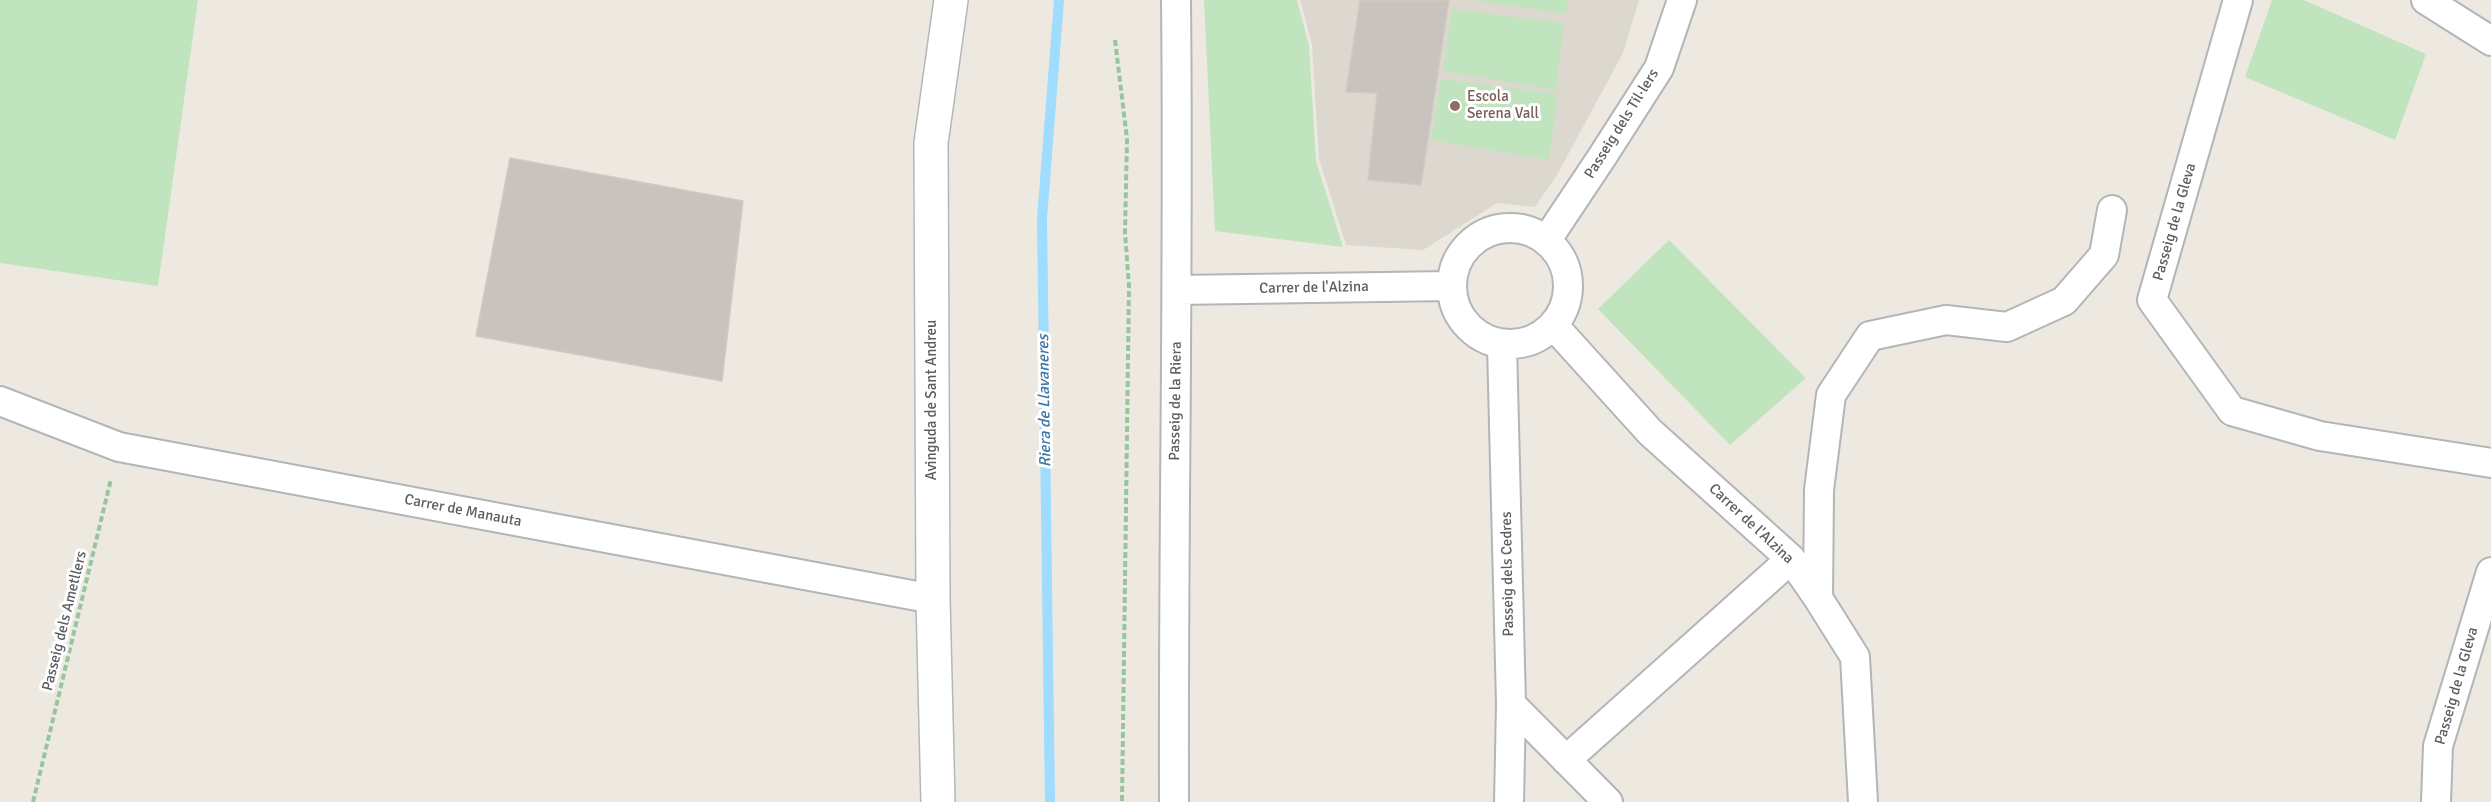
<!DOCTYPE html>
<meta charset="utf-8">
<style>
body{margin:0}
canvas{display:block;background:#ede9e1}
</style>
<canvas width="2491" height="802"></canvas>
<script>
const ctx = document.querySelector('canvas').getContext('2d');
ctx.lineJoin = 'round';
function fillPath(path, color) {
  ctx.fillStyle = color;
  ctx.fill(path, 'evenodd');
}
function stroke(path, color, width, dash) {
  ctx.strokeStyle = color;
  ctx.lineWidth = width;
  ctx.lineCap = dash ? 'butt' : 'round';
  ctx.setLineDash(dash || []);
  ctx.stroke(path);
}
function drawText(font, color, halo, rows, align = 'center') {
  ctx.font = font + ' Signika,sans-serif';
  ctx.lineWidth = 6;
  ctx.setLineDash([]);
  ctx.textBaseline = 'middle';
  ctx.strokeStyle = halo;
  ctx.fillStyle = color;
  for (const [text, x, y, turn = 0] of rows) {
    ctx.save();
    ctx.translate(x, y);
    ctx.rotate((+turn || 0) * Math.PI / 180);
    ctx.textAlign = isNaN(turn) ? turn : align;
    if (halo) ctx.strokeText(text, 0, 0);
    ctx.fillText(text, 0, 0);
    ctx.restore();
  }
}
fillPath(new Path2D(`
 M1300 0H1639L1623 53 1557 175 1535 207 1497 203 1423 250 1346 245 1319 159 1312 44Z`), '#dcd8cf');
fillPath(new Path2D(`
 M0 0H198L158 286 0 263Z
 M1204 0H1297L1309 46 1316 161 1343 247 1215 231Z
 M1474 0H1567L1566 14Z
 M2272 0H2304L2426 54 2395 140 2245 77Z
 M1452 9 1564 23 1556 90 1443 71Z
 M1441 79 1558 94 1549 160 1431 140Z
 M1669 240 1806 378 1730 445 1598 309Z`), '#c0e4bd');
stroke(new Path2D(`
 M1050 802 1042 219 1059 0`), '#9fdcfe', 10);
const building = new Path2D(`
 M1360 0H1449L1421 185 1368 180 1377 93 1346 92Z
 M510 158 743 201 722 381 476 336Z`);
fillPath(building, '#c8c3be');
stroke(building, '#d1cabf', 1.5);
const street = new Path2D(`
 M2238 0 2152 300 2232 411 2320 436 2491 463
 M2426 0 2491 41
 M1452 286a58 58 0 1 1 116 0a58 58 0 1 1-116 0Z
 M1546 241 1602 157 1659 68 1682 0
 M1177 290 1451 286
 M1554 326 1650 432 1791 559 1818 598 1855 657 1863 802
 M1502 345 1511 704 1509 802
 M0 401 119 447 933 599
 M1818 598 1819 490 1831 395 1870 336 1946 320 2007 327 2064 301 2104 255 2112 210
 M1511 704 1608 802
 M1566 760 1791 559
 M1174 802C1173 535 1179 267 1176 0
 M2436 802 2438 746 2491 572`);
const secondary = new Path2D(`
 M938 802 933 599 931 143 951 0`);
stroke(street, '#b2b5b9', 32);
stroke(secondary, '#b3b7bc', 36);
stroke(new Path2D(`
 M1115 40 1127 139 1125 233 1129 286 1122 802
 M33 802 111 479`), '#96c5a0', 4, [6, 3]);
stroke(street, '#fff', 28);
stroke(secondary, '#fff', 33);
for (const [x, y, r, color] of [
 [1455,106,6,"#8d6e63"]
]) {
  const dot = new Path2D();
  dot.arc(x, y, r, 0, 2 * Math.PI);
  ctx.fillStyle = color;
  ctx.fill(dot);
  stroke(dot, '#fff', 2);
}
drawText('15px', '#785e54', '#fff', [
 ["Escola",1467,97],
 ["Serena Vall",1467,114]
], 'left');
drawText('15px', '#5a5e62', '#fff', [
 ["Passeig dels Til·lers",1622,124,-58],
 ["Passeig de la Gleva",2175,222,-74],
 ["Carrer de l'Alzina",1314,288,-1],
 ["Avinguda de Sant Andreu",932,400,-90],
 ["Passeig de la Riera",1176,401,-89],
 ["Carrer de Manauta",463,511,11],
 ["Carrer de l'Alzina",1751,524,43],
 ["Passeig dels Cedres",1508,574,-91],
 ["Passeig dels Ametllers",65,621,-76],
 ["Passeig de la Gleva",2457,686,-74]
]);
drawText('italic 16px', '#3b78a7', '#fff', [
 ["Riera de Llavaneres",1045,401,-91]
]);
</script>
